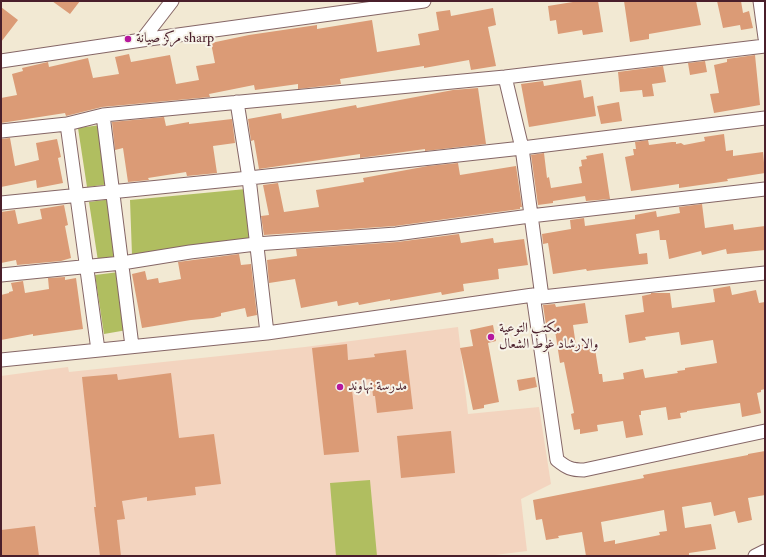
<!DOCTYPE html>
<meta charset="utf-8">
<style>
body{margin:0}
#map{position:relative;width:766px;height:557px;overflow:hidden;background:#f2e9d3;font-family:"IM FELL Double Pica",serif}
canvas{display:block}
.frame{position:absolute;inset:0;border:2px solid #4a1f2b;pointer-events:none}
</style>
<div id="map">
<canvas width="766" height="557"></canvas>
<div class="frame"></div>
</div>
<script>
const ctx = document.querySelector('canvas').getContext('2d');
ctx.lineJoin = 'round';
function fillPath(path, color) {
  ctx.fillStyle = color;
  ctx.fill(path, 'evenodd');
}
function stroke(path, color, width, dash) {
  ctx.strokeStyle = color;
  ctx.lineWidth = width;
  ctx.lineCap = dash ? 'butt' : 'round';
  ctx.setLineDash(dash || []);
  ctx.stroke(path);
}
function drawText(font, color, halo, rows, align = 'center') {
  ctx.font = font + ' "IM FELL Double Pica",Amiri,serif';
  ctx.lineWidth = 4;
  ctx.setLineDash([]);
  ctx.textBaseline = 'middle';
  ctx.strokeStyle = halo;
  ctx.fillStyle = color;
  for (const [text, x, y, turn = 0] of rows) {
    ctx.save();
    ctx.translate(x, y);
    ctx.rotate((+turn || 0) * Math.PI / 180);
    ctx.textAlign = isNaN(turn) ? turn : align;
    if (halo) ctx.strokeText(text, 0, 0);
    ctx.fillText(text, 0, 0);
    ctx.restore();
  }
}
fillPath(new Path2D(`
 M458 327 468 414 539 407 551 484 521 499 527 551 487 556H1V376L68 367 69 372 305 347Z`), '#f3d4bf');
fillPath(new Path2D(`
 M101 125 110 184 87 187 78 128Z
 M246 189 253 241 132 255 130 200Z
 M112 199 121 257 98 261 89 202Z
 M119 272 127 330 104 334 95 275Z
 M370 480 377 556H336L330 483Z`), '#b0be60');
fillPath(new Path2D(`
 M52 1H80L70 14Z
 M579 1H598L603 32 583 35 582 30 558 34 556 20 550 21 548 6Z
 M624 1H696L701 25 649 34V39L630 42Z
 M717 1H741L743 13 749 11 753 28 741 30 740 25 723 28Z
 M1 7 18 20 1 42Z
 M493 8 496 25 488 27 496 66 471 70 469 60 424 68V66L340 79 341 84 298 89V84L255 90 254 85 209 94 210 97 102 107 66 116 65 113 1 123V98L17 95 12 74 23 71 22 68 48 62 49 67 88 58 93 78 119 74 115 57 129 54 131 62 170 55 176 84 199 80 196 66 215 63 211 43 249 35 317 25V29L372 20 377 52 420 45 418 34 439 30 436 12 450 10 451 16Z
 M755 55 760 105 714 113 710 94 719 93 714 65 727 62V59Z
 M705 61 707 72 690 75 688 63Z
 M663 66 666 82 652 84 654 96 643 97 642 90 620 92 618 72Z
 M581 80 584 98 593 96 596 116 529 127 521 84 543 81 544 86Z
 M478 88 486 144 425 151V149L360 158V154L259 169 254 140 251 141 248 119 281 113 282 119 356 105 357 108 453 90Z
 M619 102 622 121 601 124 597 106Z
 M164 117 166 126 189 122V124L232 119 235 143 213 146 217 173 187 176 186 172 148 178 149 180 128 182 123 148 115 150 112 122Z
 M724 134 726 151 733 150V156L763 152 765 173 727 179 728 181 679 188V184L631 191 625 157 634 155 633 149H636L635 142 648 140 649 145 672 142H676V144L681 143 684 145 705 141 704 137Z
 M10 138 15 166 39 160 36 143 57 139 61 157 58 158 63 183 37 188 36 180 1 187V139Z
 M544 153 547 178 549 177 551 188 582 183 579 167 582 166 581 160 587 159 586 156 603 153 610 199 586 201 585 196 553 201V203L538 205 531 155Z
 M458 163 460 175 516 166 522 207H520V209L395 226 264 235 261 216 269 215 263 185 278 183 284 212 319 207 316 190 364 182 363 178 428 166Z
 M702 204 705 228 733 224 734 230 765 226V250L727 254 726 249 702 255 701 251 669 259 666 240H660L659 230 636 234 639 254 647 253 648 264 594 270 587 271 586 269 553 274 548 243 543 244 542 234 571 229 570 220 584 218 585 226 635 219V215L656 211 657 217 680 213 679 207Z
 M64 205 68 225 65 226 71 258 61 261 17 265 16 260 1 263V212L15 210 18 224 42 219 40 209Z
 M459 234 461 243 493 238 494 243 524 239 528 265 498 269 499 279 463 284 464 291 442 295 441 292 390 301V299L359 305 358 302 338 306 337 301 301 308 295 279 269 283 267 260 297 256 296 249 397 242Z
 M239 254 241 265 251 264 257 315 247 317 245 308 221 313V316L213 318 191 320 142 328 132 274 145 271 147 280 158 278 159 283 181 279 178 262Z
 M65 277V280L76 278 83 329 33 336V334L1 340V295L9 293V292L13 291 11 283 23 281 25 293 49 289 48 278Z
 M730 286 732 295 756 290 759 303 765 302V389L761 390V392L757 393 761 413 742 417 740 403 687 411V412L680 413 681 418 668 420 666 407 641 411V415H639L643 435 626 438 623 421 597 425 598 431 580 434V429L574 430 571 414 574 413 564 362 560 363 554 324 546 325 543 305 555 304 556 307 585 303 588 323 573 325 576 346 594 343 599 374H602L603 382 624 379 623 373 643 369 645 378 678 373 677 371 685 370V368L717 363 713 340 681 345 679 332 645 337 646 340 629 343 625 315 644 312 642 296 651 294V293H670L672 308 715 302 713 289Z
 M493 325 496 341 488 343 499 402 484 405V408L473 410 460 348 473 346 470 330Z
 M347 344 348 360 375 357 374 354 406 350 413 409 377 413 375 396H373L371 379 351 381 359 452 324 455 312 348Z
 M171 373 179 438 214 434 221 484 195 487 196 495 147 501V497L122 501 125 519 117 520 121 556H100L94 507H96L82 377 117 374 118 380Z
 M535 377 537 387 519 391 517 380Z
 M451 431 455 473 401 478 397 436Z
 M765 451V495L748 498 752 520 738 523 735 511 714 516 711 502 682 507 685 528 711 524 716 549 689 553V556H586L582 532 558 536 559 538 546 540 542 519 536 520 533 500 644 478 643 475 748 455V454ZM664 510 667 531 659 532 660 535 615 544V540L604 542 601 522Z
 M35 526 39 556H1V530Z`), '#db9b76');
const street = new Path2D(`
 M760 1 765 38
 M142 40 172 1
 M1 61 142 40 424 1
 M505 77 522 148 542 297
 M237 102 249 178 267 333
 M103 115 132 346
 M67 124 98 350
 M1 131 67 124 103 115 505 77 765 46
 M1 203 249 178 522 148 765 118
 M1 275 122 263 190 252 256 244 396 234 530 216 765 189
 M533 295 557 460C567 468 571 470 584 470L765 431
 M1 360 267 333 533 295 542 297 765 273
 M755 556 765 551`);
stroke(street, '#856666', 15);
stroke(street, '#fff', 13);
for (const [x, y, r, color] of [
 [128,39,4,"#b5179e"],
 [491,337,4,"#b5179e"],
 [340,387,4,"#b5179e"]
]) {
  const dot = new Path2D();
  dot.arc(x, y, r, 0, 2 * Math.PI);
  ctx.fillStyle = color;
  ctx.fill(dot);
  stroke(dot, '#f7f3e8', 1.5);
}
drawText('14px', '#4a1f2b', '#f7f3e8', [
 ["مركز صيانة sharp",136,39],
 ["مكتب التوعية",499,329],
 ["والارشاد غوط الشعال",499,345],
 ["مدرسة نهاوند",348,387]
], 'left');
</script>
